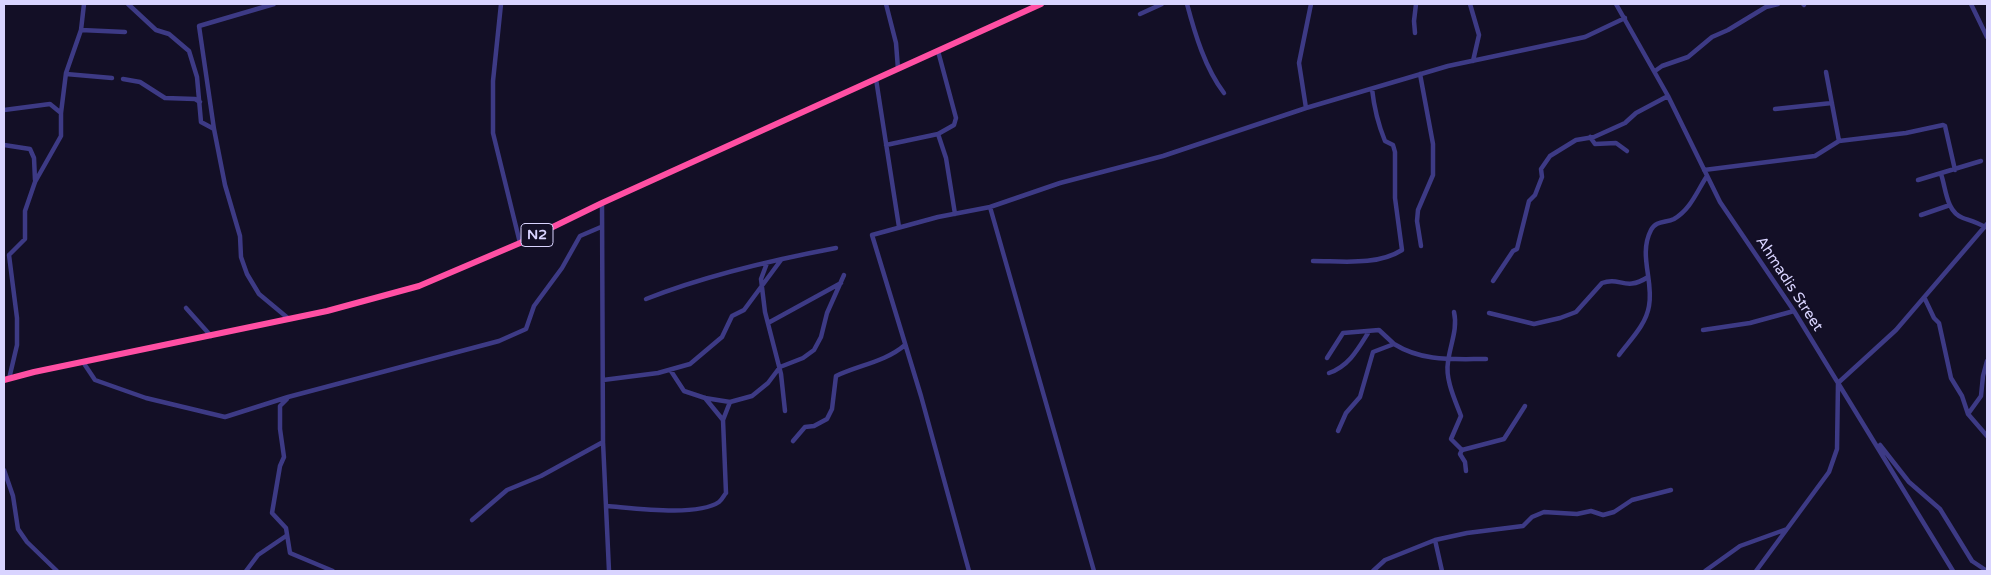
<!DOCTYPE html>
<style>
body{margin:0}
#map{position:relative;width:1991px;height:575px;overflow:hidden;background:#130f26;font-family:"Varela Round",sans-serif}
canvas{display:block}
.frame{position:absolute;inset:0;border:5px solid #d9d4ff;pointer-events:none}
</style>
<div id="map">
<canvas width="1991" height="575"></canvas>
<div class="frame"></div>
</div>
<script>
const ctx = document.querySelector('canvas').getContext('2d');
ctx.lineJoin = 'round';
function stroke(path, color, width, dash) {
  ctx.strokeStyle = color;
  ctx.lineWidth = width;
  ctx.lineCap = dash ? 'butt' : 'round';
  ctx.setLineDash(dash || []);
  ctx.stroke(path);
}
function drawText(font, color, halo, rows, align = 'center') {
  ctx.font = font + ' "Varela Round",sans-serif';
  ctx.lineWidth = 4;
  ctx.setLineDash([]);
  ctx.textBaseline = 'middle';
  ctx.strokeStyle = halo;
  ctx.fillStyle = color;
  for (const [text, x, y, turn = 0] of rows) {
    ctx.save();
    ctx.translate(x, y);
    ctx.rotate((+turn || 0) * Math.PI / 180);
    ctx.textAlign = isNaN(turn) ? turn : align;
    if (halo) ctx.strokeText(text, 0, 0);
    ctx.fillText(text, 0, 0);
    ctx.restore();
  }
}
stroke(new Path2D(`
 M128 4 156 30 169 34 189 51 197 77 201 122 214 129
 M274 4 199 26 214 129 225 185 240 236 241 257 247 274 259 294 289 319
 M501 4 493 81V133L520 243
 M886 4 896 43 898 69
 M1187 4C1195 34 1205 68 1224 93
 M1470 4 1479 35 1473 61
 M1616 4 1668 96 1720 202 1794 311 1953 571
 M1803 4 1804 5
 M1971 4 1987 37
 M1140 14 1162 4
 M81 30 125 32
 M1415 33 1414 21 1416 4
 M938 51 956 118 954 125 938 134 946 158 955 214
 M1655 71 1662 66 1688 57 1712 37 1728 30 1766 7 1778 4
 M1826 72 1839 141
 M66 74 112 78
 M1420 74 1433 144V175L1418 210 1417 221 1421 246
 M123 79 140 82 165 98 195 99 200 102
 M876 79 899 227
 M1306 108 1299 63 1311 4
 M1775 109 1832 103
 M4 110 50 104 61 113
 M1590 137 1595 144 1616 143 1627 151
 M4 145 30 149 34 158 35 180
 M886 145 938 134
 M1704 170 1815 156 1839 141 1906 133 1943 125 1945 126 1955 170
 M1941 174C1946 188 1946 212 1963 218 1972 221 1977 222 1985 227
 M1918 180 1981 161
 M602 203 603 442 609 571
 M990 207 1094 571
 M1921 215 1950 205
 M9 255 25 239V211L35 182 61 136V113L66 73 81 30 84 4
 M1313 261C1341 261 1377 266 1402 250L1395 198V152L1393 145 1385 141C1378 124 1374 107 1372 89
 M767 263 761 279 765 312 781 374 785 411
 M1493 281 1513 251 1517 249 1529 201 1535 195 1542 177 1541 169 1550 156 1576 140 1594 137 1625 123 1636 113 1668 96
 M646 299C707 275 772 260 836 248
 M1925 299 1934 318 1939 323 1951 378 1962 396 1968 414 1987 436
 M186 308 211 336
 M1454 312C1458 329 1450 345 1448 362 1445 379 1455 400 1461 416L1451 439 1462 450
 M1489 313 1534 324 1560 318 1576 312 1602 283C1620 276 1625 292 1648 277
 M768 323 841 283
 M1703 330 1750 323 1794 311
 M1619 355C1630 340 1646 325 1649 306 1654 281 1638 255 1651 230 1656 220 1666 223 1674 219 1691 209 1697 191 1707 176
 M1327 358 1343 333 1379 330 1394 344
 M83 362 95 380 146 398 225 417 288 397 499 341 526 329 534 306 562 268 580 236 601 227
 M671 371 684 391 705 398 730 402
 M1329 373C1349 366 1358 349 1368 333
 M9 379 17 345V318L9 255
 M603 380 658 373 690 364 722 337 732 316 744 310 781 260
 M1838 383 1896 330 1987 224
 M287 399 280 406V429L284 457 280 466 272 513 286 528 290 553 333 571
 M1968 414 1981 396 1983 376 1987 361
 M723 420 730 402 752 396 768 383 780 367 803 358 814 350 821 337 827 313 844 275
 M1338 431 1346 413 1360 397 1373 352 1394 344C1423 362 1453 359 1486 359
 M793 441 805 427 814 426 827 419 832 409 836 376C859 365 885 362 905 345
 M1880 445 1909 482 1940 509 1972 561 1987 571
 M4 470 13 496 18 529 27 542 57 571
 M1466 471 1465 462 1460 454 1462 450 1504 439 1525 406
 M607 506C633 508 697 517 719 502 722 500 724 495 726 493L723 420 705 398
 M472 520 507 490 541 476 603 442
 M1435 540 1442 571
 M246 571 258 555 286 536
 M969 571 921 396 872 235 938 217 990 207 1060 183 1163 156 1306 108 1448 66 1585 37 1625 18
 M1373 571 1385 560 1435 540 1467 533 1523 526 1532 517 1544 512 1577 514 1591 511 1603 515 1614 512 1632 500 1671 490
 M1705 571 1740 546 1787 529
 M1756 571 1829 472 1837 449 1838 383`), '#3d3a85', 4.5);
stroke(new Path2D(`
 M4 380 34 372 327 311 419 286 520 243 602 203 1041 4`), '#ff4fa3', 6);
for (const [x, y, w] of [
 [537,235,32]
]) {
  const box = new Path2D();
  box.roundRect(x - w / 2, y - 11.5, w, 23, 4);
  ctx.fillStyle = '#130f26';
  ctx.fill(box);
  stroke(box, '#d9d4ff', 1);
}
drawText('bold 14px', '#d9d4ff', null, [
 ["N2",537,235]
]);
drawText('15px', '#d9d4ff', '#130f26', [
 ["Ahmadis Street",1789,284,57]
]);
</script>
